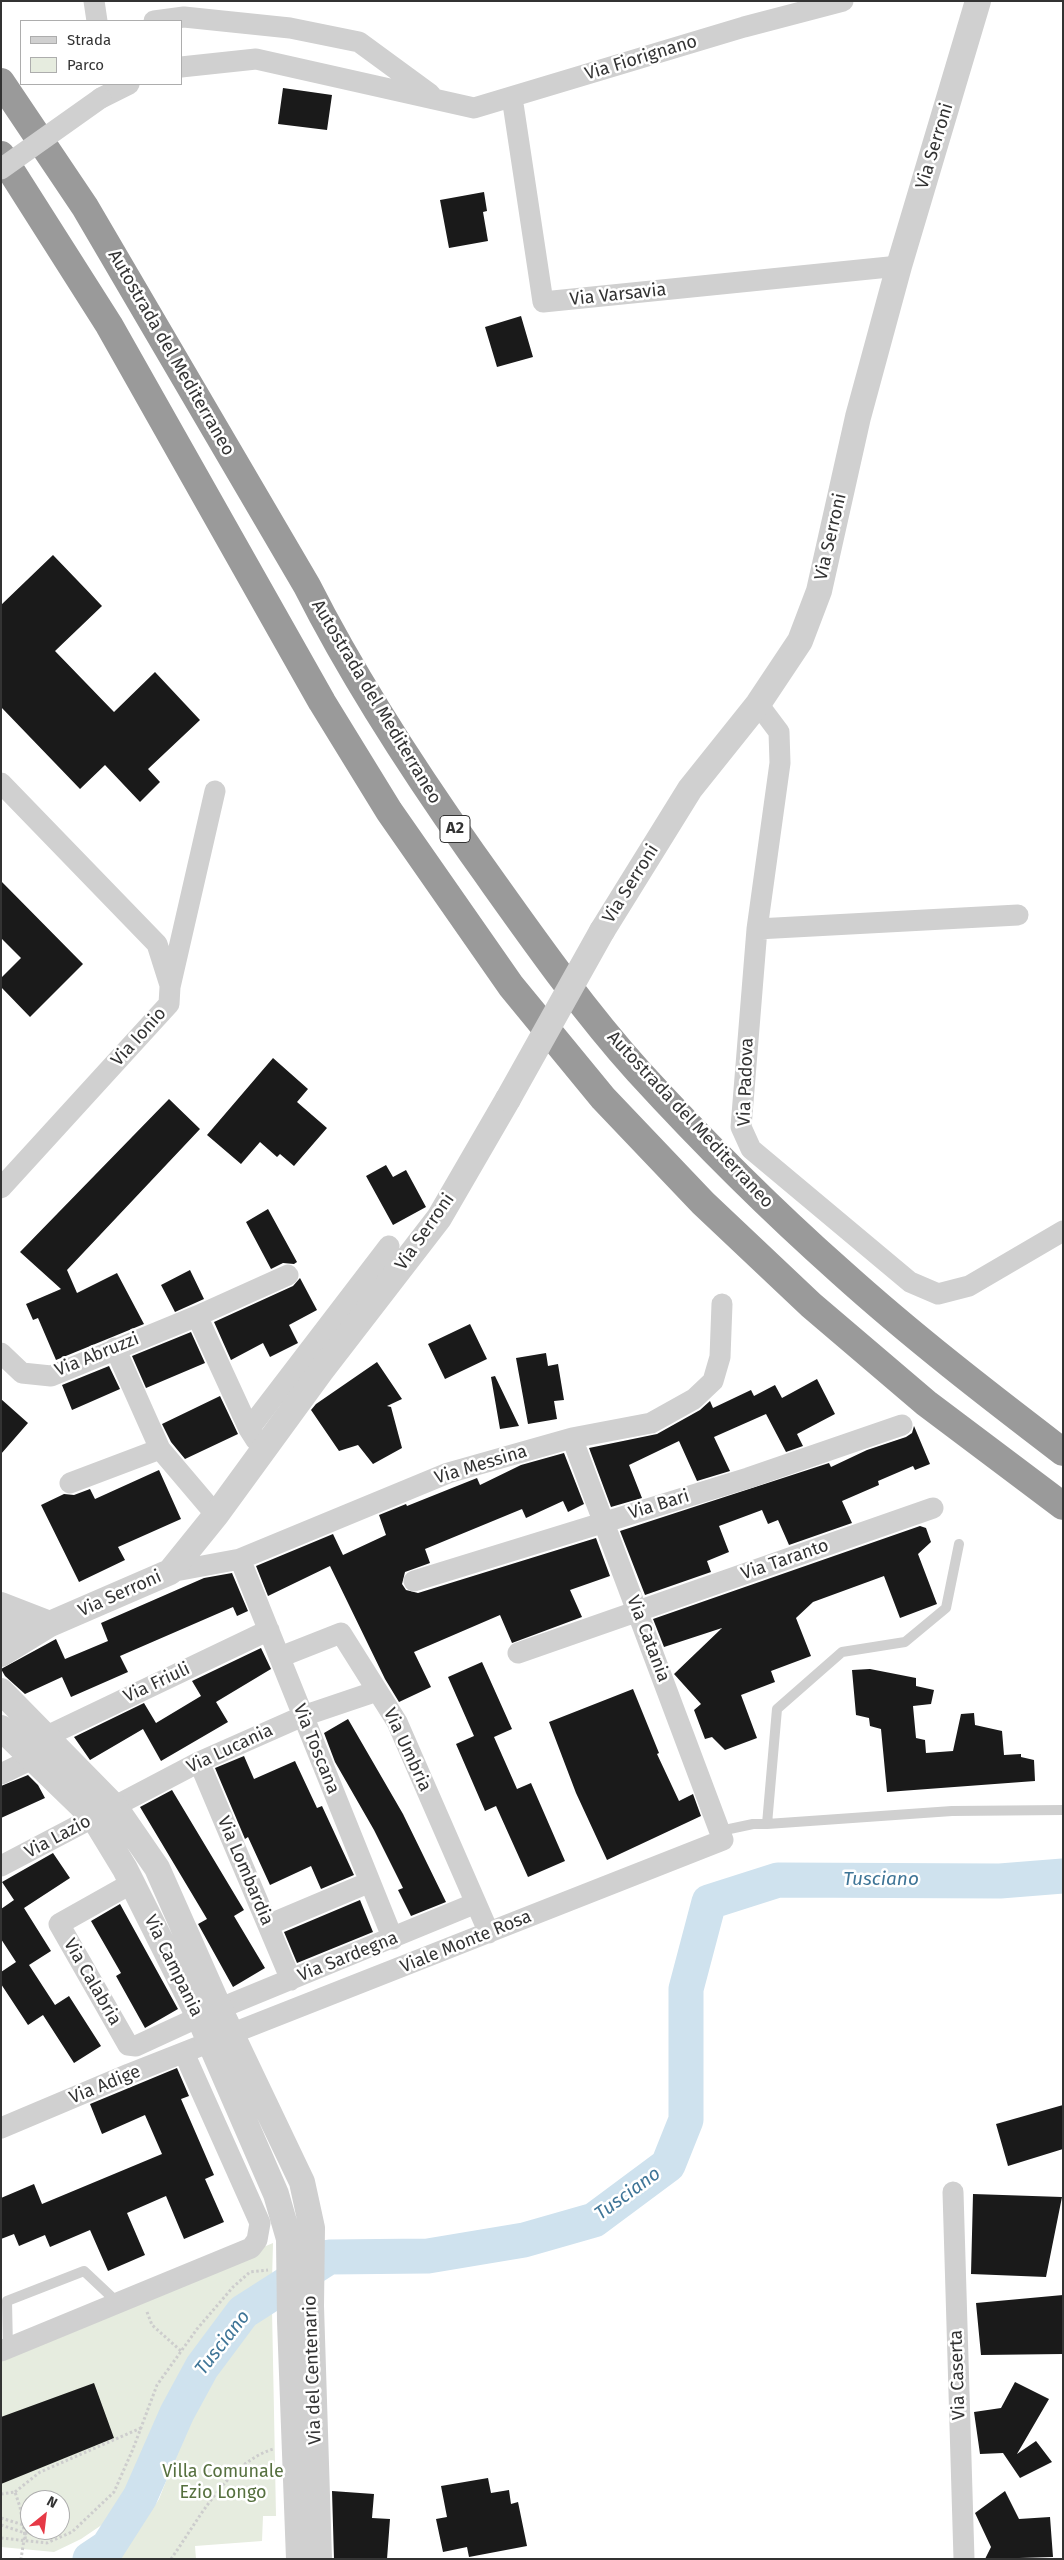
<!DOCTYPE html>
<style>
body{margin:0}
#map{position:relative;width:1064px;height:2560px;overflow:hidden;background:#fff;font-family:"Fira Sans",sans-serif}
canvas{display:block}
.frame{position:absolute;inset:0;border:2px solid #333;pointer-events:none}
.legend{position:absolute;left:20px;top:20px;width:162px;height:65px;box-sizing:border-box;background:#fff;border:1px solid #adadad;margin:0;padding:6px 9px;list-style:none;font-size:15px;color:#333}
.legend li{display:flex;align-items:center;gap:10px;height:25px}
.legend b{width:25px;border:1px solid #adadad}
.north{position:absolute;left:20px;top:2490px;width:50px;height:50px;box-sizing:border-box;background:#fff;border:1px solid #adadad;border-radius:50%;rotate:29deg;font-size:14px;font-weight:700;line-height:20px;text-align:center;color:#333}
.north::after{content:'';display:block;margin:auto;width:18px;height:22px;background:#e63946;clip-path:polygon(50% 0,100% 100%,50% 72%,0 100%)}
</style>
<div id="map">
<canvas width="1064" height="2560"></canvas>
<div class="frame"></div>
<ul class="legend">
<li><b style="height:6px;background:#d0d0d0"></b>Strada</li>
<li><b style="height:14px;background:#e6ecdf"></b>Parco</li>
</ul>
<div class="north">N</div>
</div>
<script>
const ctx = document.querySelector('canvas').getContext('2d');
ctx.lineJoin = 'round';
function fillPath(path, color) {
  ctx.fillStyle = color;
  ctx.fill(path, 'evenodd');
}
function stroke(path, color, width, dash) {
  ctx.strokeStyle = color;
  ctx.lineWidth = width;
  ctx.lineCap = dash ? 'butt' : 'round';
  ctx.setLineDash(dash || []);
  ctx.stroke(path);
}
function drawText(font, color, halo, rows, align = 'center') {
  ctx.font = font + ' "Fira Sans",sans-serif';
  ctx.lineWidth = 5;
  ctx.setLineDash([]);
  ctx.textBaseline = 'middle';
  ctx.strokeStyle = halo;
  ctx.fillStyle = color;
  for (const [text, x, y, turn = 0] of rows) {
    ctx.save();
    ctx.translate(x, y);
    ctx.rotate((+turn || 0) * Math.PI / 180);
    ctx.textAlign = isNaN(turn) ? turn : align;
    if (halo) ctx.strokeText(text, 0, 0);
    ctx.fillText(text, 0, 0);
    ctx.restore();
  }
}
fillPath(new Path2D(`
 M273 2243 272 2281 242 2298 174 2383 133 2477 112 2518 81 2539 54 2552 1 2547V2358ZM30 2500H60V2530H30Z
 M272 2309 276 2516H263L262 2541 195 2546 196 2559H120L159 2499 198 2400 231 2346Z`), '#e6ecdf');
stroke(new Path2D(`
 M90 2559 108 2547 140 2497 177 2413 202 2367 243 2312 329 2257 428 2256 524 2240 594 2220 668 2165 686 2120V1989L709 1902 778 1880 1000 1881 1063 1876`), '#cfe2ee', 35);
fillPath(new Path2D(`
 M283 88 332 95 327 130 278 124Z
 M484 192 487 211 483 212 488 241 449 248 440 200Z
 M521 316 533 357 497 367 485 327Z
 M53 555 102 606 55 651 114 712 155 672 200 720 148 769 160 782 140 802 105 765 80 789 1 707V605Z
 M1 881 83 964 30 1017 1 987V978L21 958 1 938Z
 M273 1058 308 1089 297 1102 327 1128 294 1166 280 1154 277 1157 260 1142 241 1164 207 1135Z
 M169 1099 200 1129 67 1270 77 1293 117 1273 144 1324 56 1360 38 1318 33 1320 26 1304 61 1289 20 1252Z
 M386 1165 393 1177 406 1170 426 1207 393 1225 366 1176Z
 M268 1209 297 1262 294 1264 283 1263 271 1269 246 1222Z
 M190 1270 204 1299 175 1312 161 1285Z
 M300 1278 317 1310 289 1325 298 1343 270 1357 263 1343 231 1360 214 1322 293 1286Z
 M470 1324 487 1359 445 1379 428 1344Z
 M191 1332 205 1363 146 1388 132 1356Z
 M546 1353 548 1366 558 1364 564 1400 554 1401 557 1419 528 1424 516 1358Z
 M377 1362 402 1399 387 1406 391 1407 402 1448 373 1464 358 1445 339 1451 311 1410 316 1404Z
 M109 1366 120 1389 72 1410 62 1385Z
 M495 1376 519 1426 500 1429 491 1377Z
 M817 1379 835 1414 797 1434 803 1446 786 1452 766 1414 714 1437 730 1471 697 1481 679 1441 629 1465 642 1498 611 1507 589 1448 657 1434 700 1410 710 1401 713 1408 751 1390 754 1396 775 1385 782 1398Z
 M220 1396 238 1434 185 1459 171 1442 162 1424Z
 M1 1399 28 1423 1 1454Z
 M914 1426 930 1464 915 1470 913 1466 878 1481 879 1485 842 1501 852 1523 789 1545 778 1520 768 1524 762 1510 719 1526 729 1552 707 1561 711 1572 645 1595 620 1531 829 1463 831 1467 867 1450 906 1437 912 1433Z
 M564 1453 584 1504 568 1512 563 1501 526 1518 522 1509 425 1549 430 1563 405 1572 402 1584 406 1590 418 1593 596 1538 610 1576 570 1590 582 1617 512 1643 500 1615 414 1652 431 1687 399 1702 385 1679 330 1566 268 1596 256 1566 333 1534 343 1555 386 1535 379 1515 406 1504 407 1506 477 1478 480 1485 521 1465Z
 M159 1470 181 1519 118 1547 125 1560 79 1582 41 1505 64 1494 74 1495 90 1489 95 1499Z
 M920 1526 926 1528 931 1542 918 1554 937 1604 900 1618 884 1576 813 1602 796 1618 811 1656 771 1671 775 1682 741 1695 757 1738 725 1750 712 1737 705 1739 694 1710 701 1704 674 1674 722 1628 664 1647 653 1619Z
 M232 1573 248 1611 237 1616 233 1607 120 1656 128 1672 71 1697 62 1677 25 1694 5 1676 1 1669 56 1639 65 1659 108 1641 101 1623 204 1578Z
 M261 1648 271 1669 216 1702 228 1722 161 1761 143 1729 90 1760 74 1737 144 1703 156 1723 201 1696 192 1681Z
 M482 1662 512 1729 494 1737 517 1789 531 1783 565 1861 528 1877 496 1806 485 1811 456 1744 474 1736 448 1677Z
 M870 1669 916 1678V1686L934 1690 931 1704 913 1706 916 1738 925 1740 926 1753 953 1751 961 1714 974 1713 975 1725 1002 1731 1004 1755 1021 1754V1757L1034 1760 1035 1781 887 1792 881 1729 870 1726 869 1718 856 1715 852 1670Z
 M633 1689 659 1753 657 1754 679 1801 693 1794 701 1816 607 1860 576 1793 549 1722Z
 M348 1719 403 1814 446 1902 411 1916 398 1890 403 1888 374 1830 335 1762 324 1733Z
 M244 1756 254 1779 295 1761 317 1808 322 1806 354 1875 321 1889 311 1866 270 1885 248 1837 245 1839 215 1768Z
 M28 1775 38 1785 45 1798 1 1818V1786Z
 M172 1790 244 1910 234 1916 265 1968 233 1987 198 1924 207 1919 140 1807Z
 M53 1853 70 1878 24 1908 51 1951 29 1965 55 2005 69 1996 101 2046 74 2063 43 2015 28 2025 1 1984V1972L16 1962 1 1939V1909L14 1900 2 1882Z
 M360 1900 373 1932 297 1963 284 1932Z
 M120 1904 178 2009 145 2028 116 1976 121 1973 91 1921Z
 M177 2068 189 2096 181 2099 214 2175 205 2179 224 2222 184 2239 166 2196 127 2213 145 2255 108 2271 90 2230 50 2247 45 2235 19 2246 14 2234 1 2239V2198L34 2184 42 2204 162 2154 145 2115 102 2134 90 2104Z
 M1063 2105V2149L1008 2166 996 2124Z
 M973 2194 1062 2197 1046 2277 971 2274Z
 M1063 2295V2354L981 2355 976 2303Z
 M1015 2382 1049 2399 1017 2454 1036 2441 1052 2462 1020 2478 1003 2453 980 2454 974 2412 1001 2408Z
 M94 2383 114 2438 1 2484V2417Z
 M488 2478 491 2493 509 2490 511 2504 518 2502 527 2546 469 2557 467 2547 443 2552 436 2519 447 2517 441 2486Z
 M332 2491 374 2494 372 2518 390 2519 387 2559H334Z
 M1005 2491 1019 2519 1050 2517 1053 2557 985 2559 991 2547 975 2513Z`), '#1a1a1a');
stroke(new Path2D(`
 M147 2312 152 2325 181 2351
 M15 2492 40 2472 141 2428
 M1 2494 15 2492 20 2507 26 2542
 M1 2518 30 2527
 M1 2538 47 2543 72 2532 114 2492 133 2449 157 2385 197 2329 233 2287 250 2272 268 2270
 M171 2559C198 2521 226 2464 273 2449`), '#cdcdcd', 3, [2.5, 2.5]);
stroke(new Path2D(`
 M959 1544 946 1608 905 1642 842 1652 777 1709 767 1824 952 1811 1063 1810
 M720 1831 753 1824H767
 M8 2348 7 2301 84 2271 117 2302`), '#d0d0d0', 10);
stroke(new Path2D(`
 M94 1 97 21
 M154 21 184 17 290 28 359 42 430 94
 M181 67 256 59 474 108 744 27 843 1
 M512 97 543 302 899 266
 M101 98 129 84
 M758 704 779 732 780 763 757 929 741 1127 751 1149 910 1282 938 1294 969 1286 1063 1231
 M1 783 157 944 170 985
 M757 929 1018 915
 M1 1188 169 1004 170 987 215 791
 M197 1316 249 1429 256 1440
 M115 1348 160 1449 216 1515
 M1 1353 22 1373 51 1376 197 1316 288 1275
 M249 1429 389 1246
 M70 1483 160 1449
 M240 1559 393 1939
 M170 1572 240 1559 448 1473 572 1438 651 1423 694 1399 713 1381 720 1357 722 1304
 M414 1581 748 1478 902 1425
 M518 1653 933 1508
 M280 1657 341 1633 397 1722 489 1933
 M45 1737 269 1630
 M199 1762 291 1980
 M1 1774 34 1758
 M1 1866 199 1762 303 1716 377 1691
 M132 1883 59 1924 128 2045 136 2046 199 2017 476 1903
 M268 1925 370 1882
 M1 2128 129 2074 723 1840 572 1438
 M953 2192 964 2559
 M1 2351 251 2248 257 2240 260 2223 184 2053`), '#d0d0d0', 21);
stroke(new Path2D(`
 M602 931 690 789 758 704 800 641 819 591 858 417 899 266 978 1
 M1 1605 50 1624
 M1 1630 34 1623 44 1624
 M1 1654 50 1624 170 1572 216 1515 321 1371 439 1218 508 1099
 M1 1691 115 1807 157 1868 220 2010 302 2182 312 2228 311 2306 319 2559
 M1 1728 94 1818 125 1869 199 2017 276 2194 289 2239 290 2321 299 2559`), '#d0d0d0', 26);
stroke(new Path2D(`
 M1 82 85 207 307 586C354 679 412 768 472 853 525 927 577 1003 638 1071 702 1141 770 1209 841 1272 912 1336 987 1394 1063 1452
 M1 155 109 325 322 702 389 811 511 986 603 1098 703 1203 811 1305 926 1403 1063 1506`), '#9a9a9a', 28);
stroke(new Path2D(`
 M1 2525 25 2533 21 2559
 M25 2533 41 2535V2530`), '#cdcdcd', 3, [2.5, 2.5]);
stroke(new Path2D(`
 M1 169 101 98`), '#d0d0d0', 21);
stroke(new Path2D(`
 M508 1099 602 931`), '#d0d0d0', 26);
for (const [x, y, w] of [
 [455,829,30]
]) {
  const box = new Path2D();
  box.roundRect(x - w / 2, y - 13.5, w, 27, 4);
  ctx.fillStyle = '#fff';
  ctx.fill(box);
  stroke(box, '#333', 1);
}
drawText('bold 16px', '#333', null, [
 ["A2",455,829]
]);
drawText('18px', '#333', '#fff', [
 ["Via Fiorignano",641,58,-17],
 ["Via Serroni",935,146,-73],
 ["Via Varsavia",618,295,-6],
 ["Autostrada del Mediterraneo",171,353,60],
 ["Via Serroni",831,537,-77],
 ["Autostrada del Mediterraneo",376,702,59],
 ["Via Serroni",631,884,-58],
 ["Via Ionio",139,1037,-48],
 ["Via Padova",746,1082,-88],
 ["Autostrada del Mediterraneo",690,1120,47],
 ["Via Serroni",425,1232,-55],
 ["Via Abruzzi",97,1355,-22],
 ["Via Messina",481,1465,-17],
 ["Via Bari",659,1505,-17],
 ["Via Taranto",785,1560,-19],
 ["Via Serroni",120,1594,-24],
 ["Via Catania",648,1639,69],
 ["Via Friuli",157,1683,-25],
 ["Via Lucania",230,1749,-25],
 ["Via Toscana",316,1749,68],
 ["Via Umbria",407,1750,65],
 ["Via Lazio",58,1837,-28],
 ["Via Lombardia",245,1871,67],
 ["Viale Monte Rosa",466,1942,-22],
 ["Via Sardegna",348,1957,-22],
 ["Via Campania",173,1966,64],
 ["Via Calabria",92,1982,60],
 ["Via Adige",105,2085,-22],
 ["Via del Centenario",313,2370,-92],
 ["Via Caserta",958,2375,-92]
]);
drawText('18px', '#56703f', '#fff', [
 ["Villa Comunale",223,2472],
 ["Ezio Longo",223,2493]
]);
drawText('italic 19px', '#3f7597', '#fff', [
 ["Tusciano",881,1880],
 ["Tusciano",628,2194,-36],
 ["Tusciano",223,2343,-52]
]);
</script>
